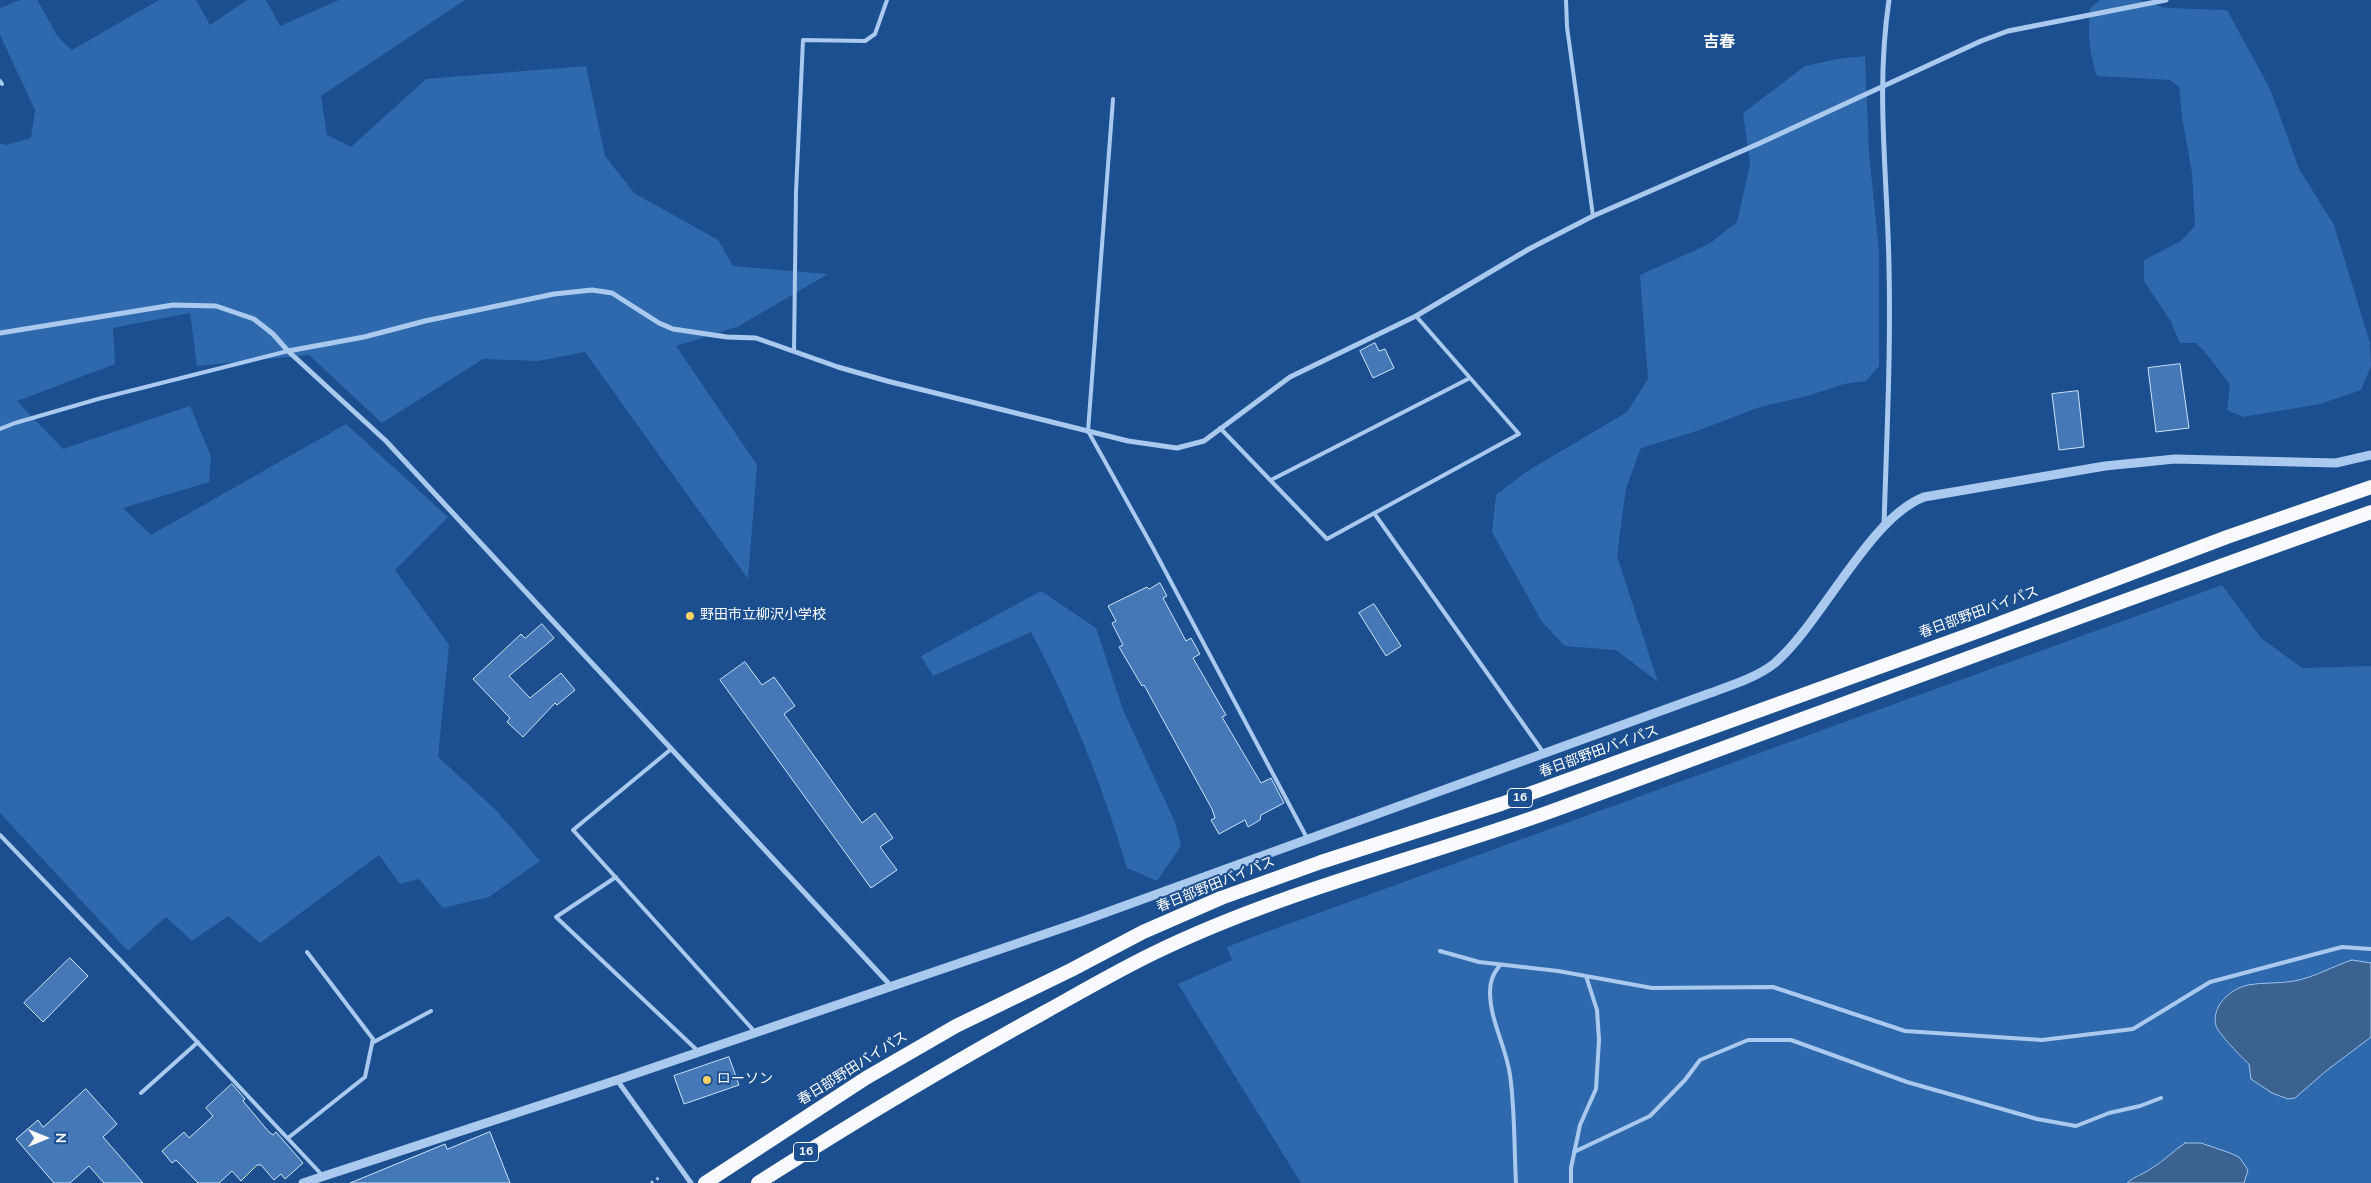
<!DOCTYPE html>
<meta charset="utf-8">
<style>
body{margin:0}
#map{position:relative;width:2371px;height:1183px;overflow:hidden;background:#1b4f8f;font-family:"Nunito Sans",sans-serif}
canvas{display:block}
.north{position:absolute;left:20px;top:1113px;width:50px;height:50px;-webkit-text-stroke:4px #1b4f8f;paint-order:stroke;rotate:90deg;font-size:14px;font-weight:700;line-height:20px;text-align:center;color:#fff}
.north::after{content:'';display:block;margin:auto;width:18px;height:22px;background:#fff;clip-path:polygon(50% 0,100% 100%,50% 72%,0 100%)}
</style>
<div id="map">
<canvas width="2371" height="1183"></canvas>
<div class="north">N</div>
</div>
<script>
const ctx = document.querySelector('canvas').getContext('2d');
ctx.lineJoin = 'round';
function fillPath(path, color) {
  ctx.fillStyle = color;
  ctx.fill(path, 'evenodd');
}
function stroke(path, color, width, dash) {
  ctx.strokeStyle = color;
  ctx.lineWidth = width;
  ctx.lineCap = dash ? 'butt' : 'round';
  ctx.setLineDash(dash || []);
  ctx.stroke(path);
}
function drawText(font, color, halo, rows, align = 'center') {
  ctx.font = font + ' "Nunito Sans","Noto Sans JP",sans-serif';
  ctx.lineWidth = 4;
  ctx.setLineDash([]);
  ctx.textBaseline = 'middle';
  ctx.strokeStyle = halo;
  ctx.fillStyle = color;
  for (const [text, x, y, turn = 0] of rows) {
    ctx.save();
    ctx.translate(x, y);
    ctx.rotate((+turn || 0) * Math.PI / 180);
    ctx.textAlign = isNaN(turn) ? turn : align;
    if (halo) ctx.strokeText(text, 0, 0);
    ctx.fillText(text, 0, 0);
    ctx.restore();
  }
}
fillPath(new Path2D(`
 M20 0H37L58 37 72 50 159 0H196L210 25 247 0H266L280 26 339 0H465L321 96 327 135 351 147 426 79 586 66 605 156 634 193 718 240 733 266 828 274 737 327 676 346 757 465 748 579 585 352 538 361 483 359 382 423 309 355 197 366 190 313 113 328 115 364 17 401 63 449 190 406 211 456 209 482 123 508 151 535 346 424 448 517 395 570 449 645 438 757 496 810 540 861 489 897 443 908 419 879 400 884 379 855 260 943 228 916 192 941 166 917 128 951 0 813V143L6 145 31 138 35 110 0 35V8Z
 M2099 0H2140L2166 8 2227 10 2270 89 2299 169 2334 225 2370 343 2371 366 2361 390 2320 404 2243 417 2227 410 2230 384C2218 370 2209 355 2196 343H2180L2170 320 2144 281V260L2181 241 2195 226 2192 173 2182 117 2179 87 2170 80 2097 76C2089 53 2088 34 2090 9Z
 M1865 56 1869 153 1879 251V366L1866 381 1844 384 1807 396 1760 407 1697 431 1641 448 1626 488 1617 556 1658 682 1616 650 1565 646 1542 622 1492 532 1496 495 1526 472 1627 412 1648 379 1640 275 1709 244 1737 222 1750 164 1743 113 1805 66 1837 59Z
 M2222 585 2261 638 2302 668 2371 666V1183H1301L1178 984 1232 960 1227 947 1255 936Z
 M1041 591 1096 628 1123 710 1175 822 1181 846 1157 881 1127 868C1103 787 1071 706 1031 632L933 676 921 656Z`), '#2e69ad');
const water = new Path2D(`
 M2352 960 2371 963V1037L2326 1071 2295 1098 2288 1099 2272 1093 2251 1079 2249 1064C2243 1059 2218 1033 2216 1026 2211 1006 2230 989 2248 985 2263 982 2279 984 2294 981 2313 978 2333 966 2352 960Z
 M2185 1143H2201L2230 1153 2239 1157 2248 1170 2244 1183H2127C2135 1176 2144 1174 2152 1168 2164 1161 2173 1151 2185 1143Z`);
fillPath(water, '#3c6290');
stroke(water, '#9cc4f0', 1);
const building = new Path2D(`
 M1375 343 1379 351 1385 349 1394 368 1373 378 1360 351Z
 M2180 364 2189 428 2156 432 2148 368Z
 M2078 391 2084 447 2059 450 2052 394Z
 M1160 583 1167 596 1163 598 1186 641 1191 638 1200 654 1193 658 1226 715 1222 717 1261 783 1271 778 1284 803 1261 815 1260 820 1248 827 1245 820 1219 834 1211 820 1215 818 1212 809 1144 685 1142 686 1119 647 1123 645 1112 623 1116 621 1108 606 1147 587 1149 589Z
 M1374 604 1401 646 1386 656 1359 613Z
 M542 624 554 638 509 676 530 698 561 673 575 690 557 705 555 703 523 737 507 722 510 718 473 679 521 634 525 638Z
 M745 662 762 685 774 677 795 706 784 714 862 823 875 813 893 838 880 847 897 870 871 888 720 680Z
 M70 958 88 976 43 1022 24 1003Z
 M729 1057 739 1085 684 1104 674 1076Z
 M232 1084 245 1099 243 1101 269 1132 273 1135 276 1132 303 1163 285 1179 281 1174 274 1180 261 1165H257L241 1181 232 1171 219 1183H198L176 1160 172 1163 162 1151 184 1132 189 1138 213 1116 206 1108Z
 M86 1089 117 1124 103 1137 143 1183H104L89 1166 70 1183H54L16 1139 38 1120 43 1127Z
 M490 1132 510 1183H350L445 1144 447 1149Z`);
fillPath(building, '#4478b7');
stroke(building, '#cfe3fa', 1);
stroke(new Path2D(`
 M651 1183 660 1177`), '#a9c9ee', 3, [2.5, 4]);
stroke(new Path2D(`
 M1566 0 1567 27 1593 216
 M0 81 2 84
 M1113 99 1088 431 1153 548 1307 838
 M794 351 796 192 803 40 865 41 875 34 887 0
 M1220 428 1327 539 1519 434 1416 316
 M0 429 15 423 98 399 288 351
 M1271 480 1470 378
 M1374 513 1543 752
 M670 750 573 830 755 1032
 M0 835 124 964 323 1176
 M616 877 556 917 699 1052
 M1440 951 1479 962 1558 971 1652 988 1773 987 1905 1031 2042 1040 2133 1029 2210 982 2342 947 2371 949
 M1500 965C1493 974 1490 981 1490 992 1490 1021 1506 1046 1510 1075 1515 1110 1514 1147 1516 1183
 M372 1043 431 1011
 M141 1093 198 1042
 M288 1138 365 1077 373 1039 307 952
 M1574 1152 1650 1116 1685 1080 1700 1060 1748 1040H1791L1907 1082 2037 1119 2076 1126 2109 1113 2140 1106 2161 1098
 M1571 1183V1168L1580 1125 1596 1089 1599 1040 1597 1010 1586 976`), '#a9c9ee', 4);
stroke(new Path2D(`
 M0 333 173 305 216 306 254 319 273 334 288 351 386 441 891 986
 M288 351 364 337 425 321 554 294 592 290 612 293 659 323 673 329 727 337 756 338 838 367 887 381 1128 441 1177 448 1204 441 1290 377 1416 316 1529 249 1593 216 1758 144 1981 41 2008 31 2166 0
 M1884 525C1887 429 1892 331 1888 234 1885 154 1877 81 1889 0
 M617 1080 691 1183`), '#a9c9ee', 5);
stroke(new Path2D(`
 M303 1183 617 1080 1080 922 1702 696C1726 687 1755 679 1775 663 1823 621 1869 518 1924 497L2105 466 2175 459 2336 463 2371 455`), '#a9c9ee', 9);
stroke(new Path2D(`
 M705 1183 866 1078 956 1026 1071 970 1143 932 1221 898 1321 862 1501 804 1982 630 2227 537 2371 487
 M758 1183C852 1123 947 1066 1045 1012 1081 992 1117 971 1154 953 1281 891 1419 859 1552 811 1825 711 2097 609 2371 512`), '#f8faff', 14);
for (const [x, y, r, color] of [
 [690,616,5,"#ffd166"],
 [707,1080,5,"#ffd166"]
]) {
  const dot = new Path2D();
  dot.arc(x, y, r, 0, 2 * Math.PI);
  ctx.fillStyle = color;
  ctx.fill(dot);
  stroke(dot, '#1b4f8f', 2);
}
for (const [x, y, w] of [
 [1520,798,25],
 [806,1152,25]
]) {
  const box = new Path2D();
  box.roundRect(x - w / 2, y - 9.5, w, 19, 4);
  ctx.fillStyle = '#1b4f8f';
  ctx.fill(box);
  stroke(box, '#fff', 1);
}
drawText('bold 12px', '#fff', null, [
 ["16",1520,798],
 ["16",806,1152]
]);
drawText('14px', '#fff', '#1b4f8f', [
 ["春日部野田バイパス",1979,613,-20],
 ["春日部野田バイパス",1599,752,-20],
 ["春日部野田バイパス",1216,885,-22],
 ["春日部野田バイパス",853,1069,-32]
]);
drawText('14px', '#fff', '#1b4f8f', [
 ["野田市立柳沢小学校",700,616],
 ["ローソン",717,1080]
], 'left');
drawText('bold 16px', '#fff', '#1b4f8f', [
 ["吉春",1719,43]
]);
</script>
